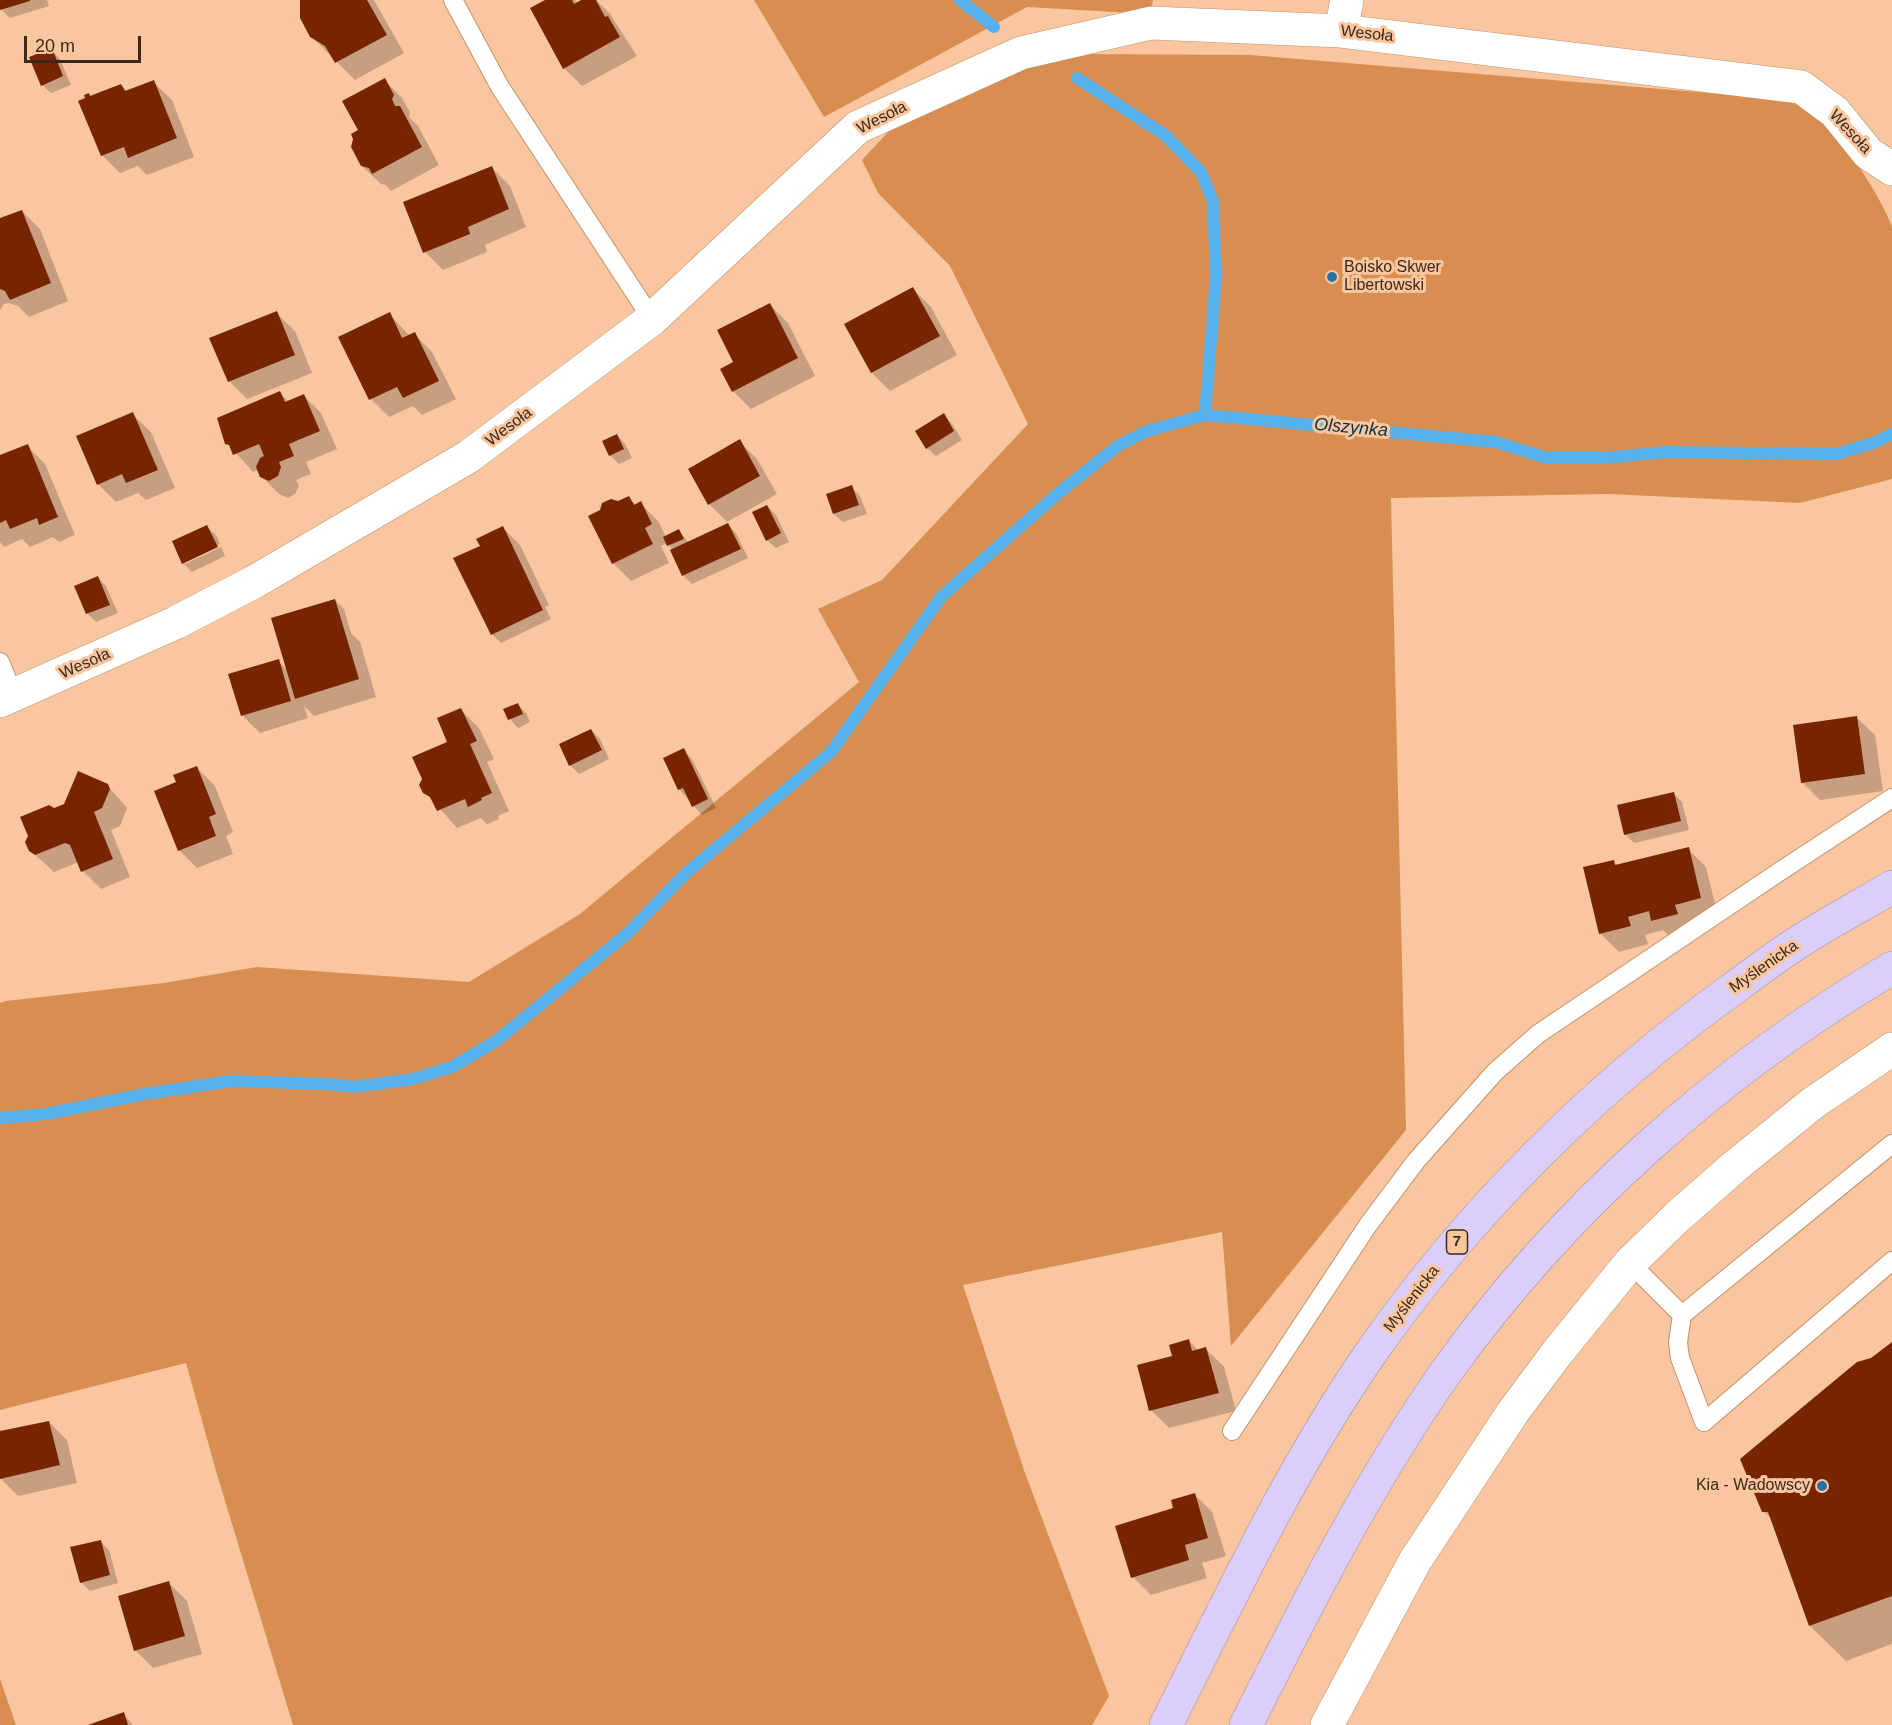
<!DOCTYPE html>
<meta charset="utf-8">
<style>
body{margin:0}
#map{position:relative;width:1892px;height:1725px;overflow:hidden;background:#f9c69f;font-family:Arial,sans-serif}
canvas{display:block}
.scale{position:absolute;left:24px;top:36px;width:117px;height:27px;box-sizing:border-box;border:3px solid #3c2919;border-top:0;padding-left:8px;font-size:18px;line-height:21px;white-space:nowrap;color:#3c2919;-webkit-text-stroke:4px #f9c69f;paint-order:stroke}
</style>
<div id="map">
<canvas width="1892" height="1725"></canvas>
<div class="scale">20 m</div>
</div>
<script>
const ctx = document.querySelector('canvas').getContext('2d');
ctx.lineJoin = 'round';
function fillPath(path, color) {
  ctx.fillStyle = color;
  ctx.fill(path, 'evenodd');
}
function stroke(path, color, width, dash) {
  ctx.strokeStyle = color;
  ctx.lineWidth = width;
  ctx.lineCap = dash ? 'butt' : 'round';
  ctx.setLineDash(dash || []);
  ctx.stroke(path);
}
function drawText(font, color, halo, rows, align = 'center') {
  ctx.font = font + ' Arial,sans-serif';
  ctx.lineWidth = 6;
  ctx.setLineDash([]);
  ctx.textBaseline = 'middle';
  ctx.strokeStyle = halo;
  ctx.fillStyle = color;
  for (const [text, x, y, turn = 0] of rows) {
    ctx.save();
    ctx.translate(x, y);
    ctx.rotate((+turn || 0) * Math.PI / 180);
    ctx.textAlign = isNaN(turn) ? turn : align;
    if (halo) ctx.strokeText(text, 0, 0);
    ctx.fillText(text, 0, 0);
    ctx.restore();
  }
}
fillPath(new Path2D(`
 M754 0H1153L1151 14 1027 7 824 117Z
 M1085 54 1250 55 1806 101C1839 138 1872 179 1892 226V479L1800 503 1608 494 1391 498 1406 1130 1231 1346 1222 1232 963 1285 1025 1473 1109 1696 1092 1725H293L216 1471 186 1363 0 1410V1003L6 1001 164 983 257 967 469 982 580 914 859 682 818 609 882 580 1028 424 950 266 878 193 862 160 890 130 1036 63Z
 M0 1679 16 1725H0Z`), '#d78e50');
fillPath(new Path2D(`
 M0 0H47L49 6 10 18 1 9Z
 M303 0H374L404 53 355 80 311 36Z
 M549 0H575L578 3 584 0H596L610 14 637 56 582 86 564 68Z
 M51 50 60 59 71 85 51 93 42 85Z
 M384 80 402 98 410 112 409 117 418 126 439 165 391 191 386 185 381 184 362 166 355 139Z
 M153 82 172 100 194 157 147 175 138 166 120 173 102 155 91 97 121 85 128 92Z
 M492 168 510 186 526 227 485 245 487 252 443 270 425 252 405 203Z
 M22 211 40 229 68 301 29 317 18 306 8 303 4 304 0 310V220Z
 M913 289 931 307 957 355 890 391 872 373 846 324Z
 M770 305 788 323 815 376 751 409 733 391 735 363Z
 M276 313 295 331 312 373 247 399 229 381Z
 M389 314 410 336 414 334 432 352 456 399 422 415 413 406 389 417 371 399 340 338Z
 M280 393 289 402 303 395 321 413 337 449 306 462 311 474 296 480 299 486 295 494 288 498 279 494 261 476 258 470 253 472 227 443Z
 M132 414 151 432 175 488 146 500 138 493 116 502 98 484Z
 M944 415 952 424 962 440 936 456 927 448Z
 M617 435 625 444 632 458 619 464 610 455Z
 M739 441 757 459 777 494 727 522 709 504Z
 M27 446 45 464 75 535 59 542 53 537 30 547 22 539 4 547 0 542V457Z
 M851 487 860 496 867 514 843 522 834 514 828 495Z
 M629 498 636 505 640 503 658 521 666 537 679 531 689 543 728 525 736 533 748 558 692 584 684 576 673 550 667 543 661 546 669 563 631 581 613 563 618 503Z
 M767 506 776 515 789 542 776 548 767 540Z
 M207 527 216 535 220 544 185 561V564L221 547 225 556 192 572 183 563Z
 M502 527 520 545 549 605 545 607 551 619 501 643 492 634 482 547Z
 M98 578 106 586 118 613 96 622 88 614 76 587Z
 M335 600 344 609 351 633 360 642 376 697 314 716 304 706 308 718 260 733 242 715 278 661 288 671Z
 M517 704 526 713 530 722 518 728 510 719Z
 M461 710 479 728 494 759 487 762 509 811 498 816 499 819 487 824 481 818 457 828 425 792 449 742Z
 M1856 717 1875 735 1883 791 1820 800 1802 782Z
 M591 730 600 739 609 759 579 774 570 765Z
 M683 750 692 759 716 808 702 815 679 789Z
 M197 768 215 786 233 832 226 836 233 854 197 868 179 850 178 783Z
 M107 785 127 808 120 826 111 830 130 877 101 889 83 871 79 862 54 872 30 850 54 809Z
 M1674 794 1682 802 1689 830 1634 843 1625 834Z
 M1688 849 1706 867 1718 916 1671 938 1663 930 1645 935 1648 944 1619 952 1601 934 1613 861 1618 866Z
 M1189 1341 1199 1351 1206 1349 1224 1367 1236 1411 1169 1428 1151 1410 1174 1357Z
 M1892 1344V1644L1846 1661 1810 1626 1773 1520 1763 1511 1872 1359Z
 M49 1422 67 1440 77 1483 18 1496 0 1478V1433Z
 M1194 1494 1212 1512 1226 1556 1202 1563 1207 1578 1151 1595 1133 1577 1175 1509Z
 M100 1541 109 1550 118 1583 90 1591 81 1582Z
 M169 1583 187 1601 202 1654 153 1668 135 1650Z
 M123 1714 133 1725H91Z`), '#0003');
stroke(new Path2D(`
 M960 0 994 27
 M1077 78 1165 135 1201 172 1213 201 1216 277 1205 415
 M0 1118 46 1114 145 1094 231 1081 329 1084 355 1087 413 1079 452 1067 496 1041 628 933 686 873 831 752 941 597 1056 495 1119 445 1147 431 1205 415 1496 442 1547 458H1602L1667 452 1837 454 1876 442 1892 434`), '#56b1ec', 12);
fillPath(new Path2D(`
 M0 0H30V1L0 10Z
 M300 0H367L387 35 335 63 325 46 310 37 300 18Z
 M545 0H572L574 4 581 0H596L605 17 608 16 620 37 563 69 530 8Z
 M52 48 63 76 41 86 29 57Z
 M385 78 394 95 392 99 395 106H400L422 147 372 174 369 168 361 166 351 147 353 139 351 134 358 130 342 101Z
 M154 80 177 138 128 158 124 147 101 156 78 101 85 98 84 95 89 93 90 96 121 84 125 91Z
 M492 166 509 209 468 227 470 234 423 253 403 202Z
 M22 210 51 283 10 300 5 291 0 289V218Z
 M913 287 940 336 871 373 844 324Z
 M770 303 798 358 732 392 720 369 733 362 717 330Z
 M277 311 295 355 228 382 209 338Z
 M390 312 402 338 415 332 439 381 403 398 397 387 369 400 338 337Z
 M280 391 285 402 304 394 320 431 289 444 294 456 279 462 281 467 278 476 269 481 260 477 256 467 260 458 264 456 259 444 233 455 229 445 225 444 217 418Z
 M133 412 158 470 126 483 122 474 97 485 76 436Z
 M944 413 954 431 926 449 915 431Z
 M617 434 624 449 609 456 602 441Z
 M740 439 760 476 708 505 688 469Z
 M28 444 58 517 39 525 37 518 10 529 6 520 0 523V455Z
 M852 485 859 505 833 514 826 494Z
 M629 496 634 505 641 501 652 524 645 528 653 544 612 564 588 516 600 510 602 503 611 499 618 501Z
 M767 505 781 533 766 541 752 512Z
 M728 523 741 549 682 576 670 550Z
 M207 525 218 547 182 564 172 541Z
 M503 526 543 610 491 635 453 558 480 546 476 539Z
 M679 529 684 539 667 546 663 537Z
 M98 576 110 605 86 614 74 586Z
 M335 599 359 679 295 699 271 618Z
 M279 659 291 701 241 716 228 674Z
 M518 703 523 714 508 720 503 709Z
 M461 708 477 741 470 744 492 793 481 798 482 800 468 807 465 799 437 811 430 797 423 793 419 785 422 779 412 757 447 742 437 718Z
 M1857 716 1865 774 1801 783 1793 725Z
 M591 729 602 750 569 766 559 744Z
 M684 748 708 799 692 807 683 788 678 790 663 758Z
 M197 766 216 814 209 817 216 836 178 851 154 791 176 782 173 775Z
 M78 771 108 784 110 789 102 808 94 812 113 859 81 872 70 845 65 843 35 855 29 851 25 842 28 836 20 817 49 805 54 808 64 804Z
 M1674 792 1681 821 1624 835 1617 805Z
 M1689 847 1701 898 1675 905 1678 914 1651 921 1649 911 1628 917 1631 926 1599 934 1583 867 1614 860 1615 865Z
 M1189 1339 1192 1351 1206 1347 1219 1393 1149 1411 1137 1365 1172 1356 1169 1345Z
 M1892 1342V1596L1809 1626 1768 1512H1762L1740 1459 1857 1362 1871 1358Z
 M49 1421 60 1465 0 1479V1431Z
 M1195 1493 1208 1538 1185 1545 1189 1560 1131 1578 1115 1526 1173 1508 1171 1500Z
 M101 1540 110 1575 80 1583 70 1547Z
 M169 1581 185 1636 134 1651 118 1596Z
 M124 1712 128 1725H88Z`), '#772500');
const service = new Path2D(`
 M453 0 500 87 652 319
 M0 662 14 696
 M1892 1144 1682 1315 1678 1342 1680 1358 1704 1422 1892 1261
 M1630 1263 1682 1315
 M1232 1431 1368 1225 1416 1161 1495 1072 1538 1034 1779 872 1892 798`);
const minor = new Path2D(`
 M1341 31 1347 0
 M0 701 175 623 254 582 468 457 652 319 858 127 1021 53 1151 23 1341 31 1801 87 1835 112 1868 153 1892 169
 M1327 1725 1415 1561 1513 1412 1557 1353 1630 1263 1676 1218 1734 1167 1813 1103 1892 1049`);
const trunk = new Path2D(`
 M1166 1725C1229 1601 1289 1472 1368 1357 1467 1214 1593 1089 1734 988 1754 973 1774 958 1794 945 1826 924 1860 906 1892 887
 M1246 1725C1307 1604 1368 1483 1446 1372 1564 1207 1719 1071 1892 968`);
stroke(service, '#c0916b', 20);
stroke(minor, '#c0916b', 34);
stroke(trunk, '#9e8ca9', 34);
stroke(service, '#fff', 18);
stroke(minor, '#fff', 33);
stroke(trunk, '#dbcef8', 33);
for (const [x, y, r, color] of [
 [1332,277,6,"#2376a6"],
 [1822,1486,6,"#2376a6"]
]) {
  const dot = new Path2D();
  dot.arc(x, y, r, 0, 2 * Math.PI);
  ctx.fillStyle = color;
  ctx.fill(dot);
  stroke(dot, '#f9c69f', 2);
}
for (const [x, y, w] of [
 [1457,1242,21]
]) {
  const box = new Path2D();
  box.roundRect(x - w / 2, y - 12, w, 24, 4.5);
  ctx.fillStyle = '#f9c69f';
  ctx.fill(box);
  stroke(box, '#3c2919', 1.5);
}
drawText('bold 15px', '#3c2919', null, [
 ["7",1457,1242]
]);
drawText('16px', '#3c2919', '#f9c69f', [
 ["Wesoła",1367,34,6],
 ["Wesoła",882,118,-27],
 ["Wesoła",1850,132,47],
 ["Wesoła",509,427,-37],
 ["Wesoła",85,664,-24],
 ["Myślenicka",1764,967,-35],
 ["Myślenicka",1412,1299,-52]
]);
drawText('16px', '#3c2919', '#f9c69f', [
 ["Boisko Skwer",1344,268],
 ["Libertowski",1344,286],
 ["Kia - Wadowscy",1810,1486,"right"]
], 'left');
drawText('italic 18px', '#0a334a', '#f9c69f', [
 ["Olszynka",1351,428,5]
]);
</script>
